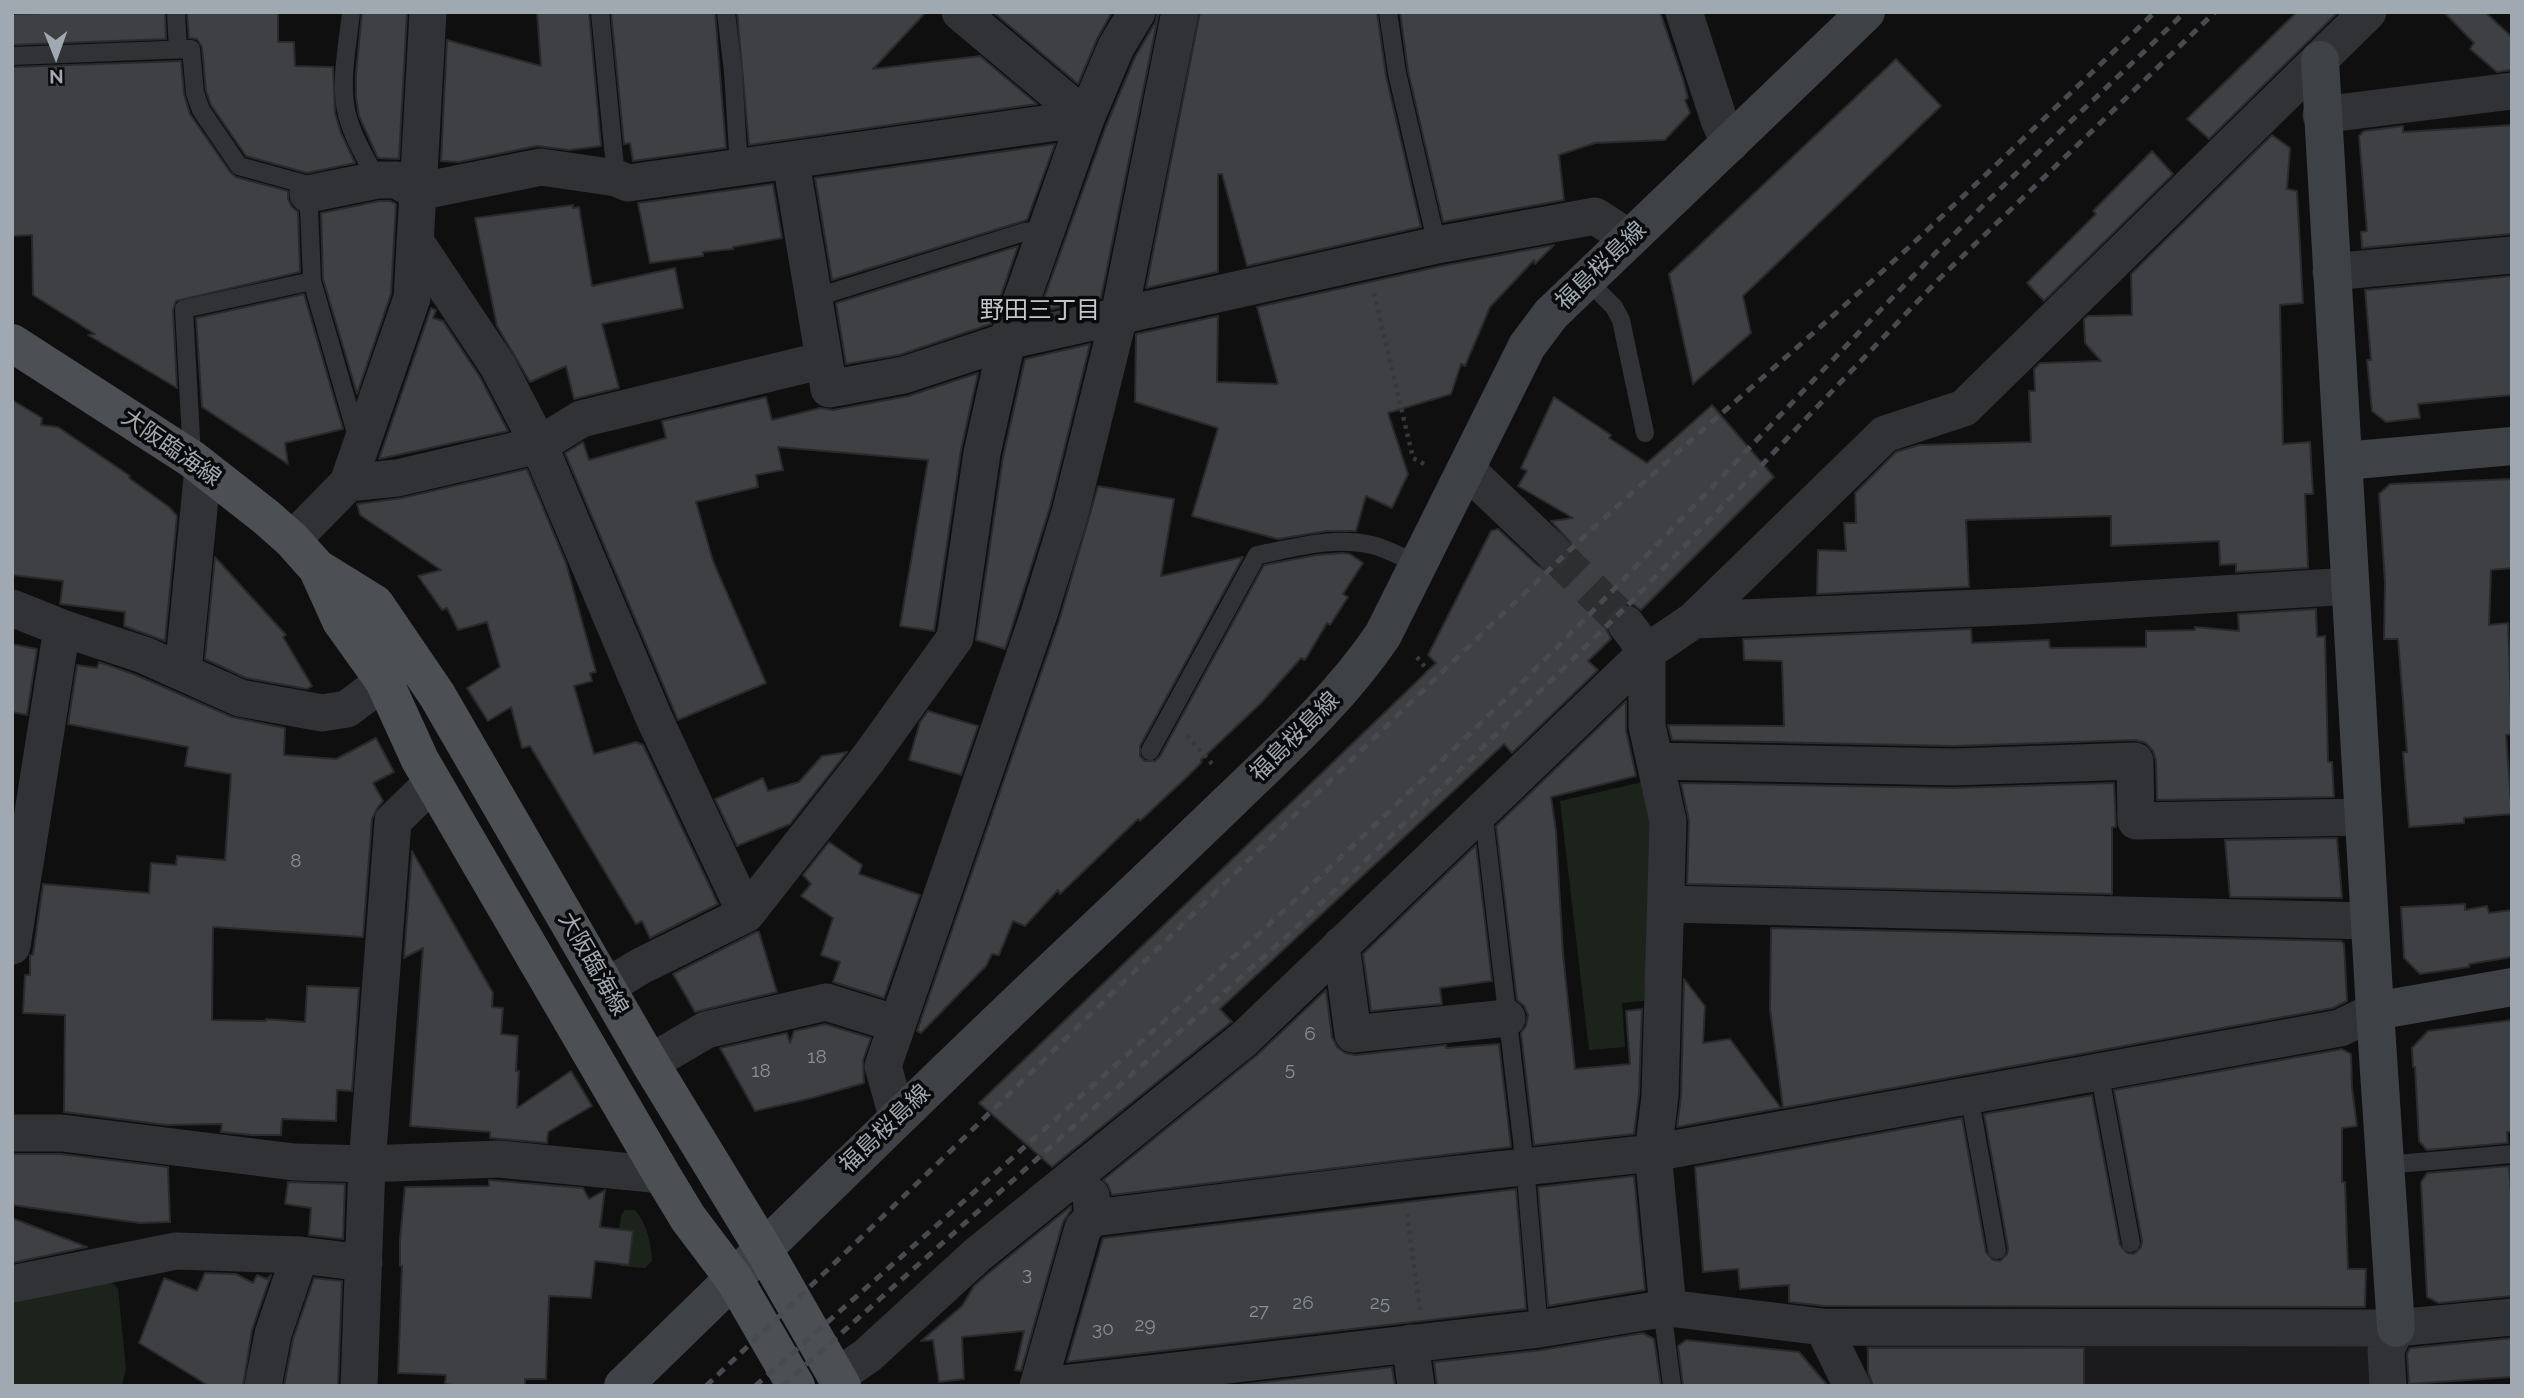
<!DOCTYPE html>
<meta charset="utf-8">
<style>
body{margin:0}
#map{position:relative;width:2524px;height:1398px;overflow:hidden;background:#0f0f10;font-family:Raleway,sans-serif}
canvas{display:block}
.frame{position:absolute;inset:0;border:14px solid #a0a9b1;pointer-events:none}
.north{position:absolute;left:21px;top:21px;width:70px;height:70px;-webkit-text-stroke:5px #0a0a0b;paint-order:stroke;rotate:179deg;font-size:19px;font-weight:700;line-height:28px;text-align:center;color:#a0a9b1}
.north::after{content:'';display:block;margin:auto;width:24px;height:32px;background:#a0a9b1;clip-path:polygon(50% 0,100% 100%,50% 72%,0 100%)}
</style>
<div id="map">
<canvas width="2524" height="1398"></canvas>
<div class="frame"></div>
<div class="north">N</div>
</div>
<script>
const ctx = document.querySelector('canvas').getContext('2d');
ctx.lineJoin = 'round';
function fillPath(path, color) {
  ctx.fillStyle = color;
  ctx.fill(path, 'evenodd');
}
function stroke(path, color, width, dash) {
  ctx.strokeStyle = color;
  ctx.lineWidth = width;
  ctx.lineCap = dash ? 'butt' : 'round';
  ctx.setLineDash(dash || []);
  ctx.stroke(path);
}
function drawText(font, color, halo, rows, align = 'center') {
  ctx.font = font + ' Raleway,"Noto Sans JP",sans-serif';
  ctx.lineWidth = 7;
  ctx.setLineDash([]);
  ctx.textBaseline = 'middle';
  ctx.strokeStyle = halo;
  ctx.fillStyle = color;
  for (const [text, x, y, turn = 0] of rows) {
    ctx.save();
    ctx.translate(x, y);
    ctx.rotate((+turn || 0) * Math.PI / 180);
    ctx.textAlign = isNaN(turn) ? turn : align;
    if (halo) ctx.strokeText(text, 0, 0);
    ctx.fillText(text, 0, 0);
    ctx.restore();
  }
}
fillPath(new Path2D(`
 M1866 1345 2367 1346 2374 1352 2376 1386H1869Z`), '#1b1b1d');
fillPath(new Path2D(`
 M1647 781 1655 831 1651 1000 1622 1003 1625 1047 1589 1050 1560 801Z
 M625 1210H635C647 1223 651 1244 652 1261L645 1268 620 1266V1264H629L633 1231 619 1229 621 1216Z
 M106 1278 118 1288 126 1369 122 1386H12V1297Z`), '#1c231b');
const building = new Path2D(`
 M78 12H165L166 39 12 45V14Z
 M187 12H278V42H294L295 66 333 67 335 113 341 133 355 163 307 173 246 156 211 105 206 91 202 47 197 39 189 38Z
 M362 12H407L399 159 378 158 359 116 356 97V74Z
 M537 12H589L601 146 569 150 537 146 459 162 441 161 447 40 541 66Z
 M611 12H715L726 148 633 161 630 143 624 144Z
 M737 12H926L873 69 980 56 1037 104 749 145Z
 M993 12H1112L1097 39 1078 84Z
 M1158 12H1159L1101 298 1039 312 1106 126 1135 57 1155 23Z
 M1200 12H1377L1386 76 1421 227 1247 266 1222 174H1218V272L1146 288Z
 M1400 12H1660L1683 79 1688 98 1685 100 1690 113 1665 140 1595 143 1559 155 1564 200 1443 222 1408 71Z
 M2297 12H2338L2209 139 2187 119Z
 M2444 12H2485L2512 37V70L2497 72 2470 49 2474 43Z
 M1896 59 1941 106 1743 296 1751 333 1693 384 1669 274Z
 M181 61 184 94 190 114 230 172 236 177 288 191V199L292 207 298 212 300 272 176 301 173 310 177 388 88 335 95 334 33 295 32 235 12 236V67Z
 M2512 125V234L2362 248 2361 232 2367 231 2359 136 2364 131 2403 126V132Z
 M2272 135 2290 148 2287 189 2297 191 2303 303 2280 305 2283 444 2310 442 2313 494H2305L2308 568 2236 572V564L2220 565 2219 541 2111 546V516L1966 520 1969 587 1817 594 1818 550 1846 551 1844 523H1856L1855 493 1896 452 1919 445 2031 442 2029 391H2035L2034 369 2040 363 2101 361 2085 343 2084 319 2088 316 2132 315 2131 274Z
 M1055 144 1027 220 832 280 815 178Z
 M2152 151 2173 174 2044 301 2027 283 2096 214 2093 211Z
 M773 184 782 238 733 247V249L703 252V256L650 263 638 203Z
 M379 201H391L396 204 391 294 357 394 323 279 321 213Z
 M573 205V208L579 207 592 286 675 268 683 308 602 324 619 388 574 399 566 366 530 382 497 326 475 218Z
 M1554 245 1535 264 1534 260 1490 307 1465 366 1461 364 1451 394 1388 413 1408 474 1392 508 1366 496 1356 531H1327L1278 539 1192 516 1218 428 1135 402 1136 334 1218 316 1217 382 1278 384 1257 307 1441 266Z
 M1018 246 991 324 899 355 846 364 836 303Z
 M2512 276V395L2418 404 2420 418 2386 422 2372 411 2367 360H2371L2365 290Z
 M304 294 343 429 285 443 288 464 202 407 196 318Z
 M431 308 436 310 433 318 443 321 480 377 508 431 379 459Z
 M1090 344 1050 507 1005 649 976 640 1003 457 1025 359Z
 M978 373 961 450 934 631 900 626 928 460 778 447 783 470 756 475 758 487 696 502 713 561 766 683 678 720 565 453 583 442 589 460 666 438 662 421 766 397 772 420 820 408 833 410 908 396Z
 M1554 397 1611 435 1609 438 1647 463 1712 405 1774 477 1641 610 1634 605 1624 603 1613 608 1606 616 1605 626 1611 639 1588 661 1598 670 1512 753 1504 744 1220 1009 1232 1022 1230 1023 1052 1167 979 1103 1436 663 1428 655 1491 531 1498 529 1537 565 1545 570H1556L1567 564 1571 554V543L1551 521 1573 518 1518 486 1527 471 1521 468Z
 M12 400 42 418 41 425 58 427 130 476 129 478 169 507 177 516 165 641 124 626 125 612 60 604 63 581 12 575Z
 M527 469 566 563 596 672 590 673 592 681 574 686 594 754 636 742 643 745 718 904 650 938 642 921 636 924 530 746 522 748 511 707 488 721 467 688 500 667 487 622 458 630 447 608 442 610 418 576 441 570 360 515 357 504 402 498Z
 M2512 479V568L2491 570 2489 625 2508 623 2512 734 2506 735 2512 814 2464 818V823L2409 827 2403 752H2407L2398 639H2384L2385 583 2379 494 2390 484Z
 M1098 486 1174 499 1161 576 1243 557 1140 746V756L1145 761H1155L1160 756 1264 565 1316 555 1343 553 1350 554 1363 563 1343 594 1348 597 1330 625 1327 623 1305 660 1301 658 1262 702 1201 760 1202 762 1189 775 1140 821 1138 819 1060 894 1058 890 1025 926 1013 921 999 955 992 954 986 966 921 1033 917 1031 1059 621Z
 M215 557 286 635 283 637 312 686 307 689 246 678 205 659Z
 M2316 609 2317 637 2325 636 2328 762H2332L2334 797 2157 800 2156 761 2153 751 2146 743 2135 740 1954 746 1672 740 1668 725 1784 726 1782 661 1744 660 1743 639 1971 629 1972 643 2049 640 2050 648 2146 647V631L2195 630V627L2239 631 2238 614Z
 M12 644 37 649 27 715 12 712Z
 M99 662 136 675 232 717 285 728 284 755 336 759 376 738 394 772 373 783 383 801 378 807 372 819 363 937 213 927 212 1020 266 1021V1019L305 1022 307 986 359 988 352 1091 337 1090 336 1121 282 1119 281 1135H251L221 1132 222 1124 166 1125 64 1112 65 1015 23 1013 25 975H30V955H33L43 884 149 893 151 863 176 865 177 856 225 860 231 774 185 766 188 747 68 724 77 665 97 668Z
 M1626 701V730L1636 776 1551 797 1556 831 1563 954 1575 1069 1630 1064 1626 1011 1642 1009 1639 1094 1634 1134 1534 1145 1521 1033 1526 1026 1528 1015 1524 1006 1517 1000 1496 826Z
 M928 711 978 726 961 775 909 760 920 722Z
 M847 752 790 824 737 846 715 799 763 778 768 791 799 782 822 756Z
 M1681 783 1954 788 2114 783 2116 827H2112V894L1687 884 1689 821Z
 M2337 838 2342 898 2230 897 2225 840Z
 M829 842 862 865 859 874 920 895 884 998 833 982 840 962 821 955 833 918 801 896 811 884 803 875Z
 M1476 845 1492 981 1440 988 1442 1004 1371 1011 1363 954Z
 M412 851 493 993 492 1007 503 1008 501 1034 518 1036 516 1071H519L517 1108 571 1071 592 1106 548 1132 547 1143 490 1138V1132L410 1126 423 948 404 958Z
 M2465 904V910L2487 906 2489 913 2512 910V957L2469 964V967L2420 974 2404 958 2401 907Z
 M1771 928 2341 941 2344 944 2347 1001 2333 1008 1783 1108 1770 1009Z
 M756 932H759L777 992 695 1012 673 974Z
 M1684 979 1705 1006 1703 1043 1730 1039 1781 1108 1677 1127 1681 1097Z
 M1326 990 1332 1037 1337 1047 1345 1053 1355 1055 1446 1045V1048L1499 1044 1511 1147 1112 1195 1108 1185 1103 1180 1257 1055Z
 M2512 1020V1132H2507L2508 1143 2427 1150 2419 1141 2415 1067H2413L2412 1048 2428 1031Z
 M825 1024 871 1038 863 1060 864 1083 812 1098 755 1111 720 1048 787 1033 790 1043 794 1031Z
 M2342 1049 2351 1054 2352 1088 2357 1126 2342 1128V1182H2345L2348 1269H2366L2365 1307 1824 1306 1789 1302V1285L1740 1289 1738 1269 1703 1272 1695 1167 1962 1118 1986 1252 1993 1260 2000 1261 2007 1254 2008 1248 1984 1114 2092 1095 2120 1245 2127 1253 2134 1254 2141 1247 2142 1241 2114 1090Z
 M12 1154H61L168 1167 170 1222 140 1223 12 1205Z
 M2509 1166 2512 1203V1296L2439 1303 2427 1297 2421 1182 2427 1173Z
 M1634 1176 1645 1290 1548 1306 1538 1187Z
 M489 1180 583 1188 589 1199 605 1190 600 1227 633 1231 629 1265 595 1261 591 1298 549 1296 546 1379H525V1386H459L445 1384 446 1375 398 1373 402 1266H400V1239L405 1187 489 1186Z
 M288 1182 345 1184 343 1239 309 1235 311 1208 285 1204Z
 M1516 1189 1526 1309 1067 1362 1103 1238Z
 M1071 1206V1210L1063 1222 1021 1371 1015 1370 1024 1331 962 1337 964 1379 939 1382 933 1340 921 1341 962 1306 974 1286 991 1271Z
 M12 1218 87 1247 12 1263Z
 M205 1273 236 1274 253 1283 257 1275 267 1279 271 1275 252 1330 243 1386H209L139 1343 164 1278 197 1291Z
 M314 1278 342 1281 338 1386H284L293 1339Z
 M1643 1333 1654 1339 1661 1386H1437L1434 1362 1541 1350Z
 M2512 1338V1377L2409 1384 2407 1354 2410 1348Z
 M1686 1340 1799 1352 1828 1386H1683L1678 1346Z
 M1868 1348H2084V1386H1873L1868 1372Z
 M1392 1367 1395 1386H1230Z`);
fillPath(building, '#3e4043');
stroke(building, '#292a2c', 2);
stroke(new Path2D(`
 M1551 550 1626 624`), '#2c2e30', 37, [37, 18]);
stroke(new Path2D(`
 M1374 293 1413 458 1426 465
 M1417 657 1428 671
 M1187 736 1214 766
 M1407 1214 1420 1310`), '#36393c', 4.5, [3.5, 5]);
stroke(new Path2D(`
 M176 12 178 49
 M351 12C348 43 340 79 346 110 351 135 366 158 377 180
 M600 12 616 178
 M726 12 733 72 739 168
 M1388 12 1397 73 1437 245
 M12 56 191 49 195 93 201 110 239 166 308 185 312 281 358 440
 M1586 279 1614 307 1621 320 1645 433
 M814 298 1024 232 1046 230
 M192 457 184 309 312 281
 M1150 751 1257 555C1295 548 1333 536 1372 545 1388 549 1403 558 1418 564
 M1483 809 1525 1166 1539 1329
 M2099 1071 2131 1243
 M1969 1095 1997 1250
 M2385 1165 2512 1154
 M1668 1308 1664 1324 1672 1386`), '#303235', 18);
stroke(new Path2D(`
 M960 12 1086 118
 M1684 12 1719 120 1730 144
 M2321 115 2512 91
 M791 162 829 389 904 375 1007 341 1437 245 1595 216 1629 238
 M308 194 377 180H397L417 192 541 167 616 178 628 183 1086 118
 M415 241 498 366 539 445 654 718 746 914
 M2331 272 2512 255
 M1467 470 1551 550
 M348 483 397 478 539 445 581 419 824 360
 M292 540 348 483 412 298 428 12
 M12 608 62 628 144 655 240 698 322 713 347 709 384 681
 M1694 620 2026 606 2351 586
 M1626 624 1647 652V726L1668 821 1660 1096 1653 1153 1668 1308
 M183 672 203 468
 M1655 761 1954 767 2135 761 2136 821 2364 817
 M1666 904 2369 921
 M1341 945 1353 1034 1507 1018
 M12 946 62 628
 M606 987 641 966 746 914 868 759 955 638 982 453 1007 341 1086 118 1116 47 1137 12
 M650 1063 706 1030 826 1002 897 1024
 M897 1116 883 1066 1039 614 1070 513 1119 316 1180 12
 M12 1133H62L294 1162 367 1164 499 1159 662 1175
 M1093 1218 1403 1180 1653 1153 2340 1028 2375 1011
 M12 1284 176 1251 300 1255 364 1263
 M1823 1327 1852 1386
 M1410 1343 1416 1386
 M837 1377 868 1355 977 1255 1244 1039 1647 652 1694 620 1885 434 1964 408 2368 12
 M263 1386 273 1334 300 1255
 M359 1386 367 1164 393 821 433 782
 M1038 1386 1083 1228 1093 1218 1091 1196
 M1045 1386 1539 1329 1668 1308 1823 1327 2396 1328 2512 1317
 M2388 1386 2386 1350 2396 1328`), '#303235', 37);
stroke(new Path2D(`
 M2320 60 2375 1011 2396 1328
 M2344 461 2512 446
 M2375 1011 2512 987
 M623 1386C771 1243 917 1097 1067 956 1122 905 1176 853 1231 800 1285 748 1341 697 1383 635L1527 346 1551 314 1866 12`), '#3e4145', 38);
stroke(new Path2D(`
 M12 343 192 459 266 517 292 540 317 568 375 604 437 695 650 1063 764 1250 842 1386
 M317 568 341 621 384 681 420 760 662 1175 688 1218 734 1279 796 1386`), '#4c5054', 38);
stroke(new Path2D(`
 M706 1386C997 1110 1280 825 1571 549 1681 446 1797 350 1908 248 1991 171 2072 91 2155 12
 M755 1386C992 1177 1228 968 1455 748 1615 594 1765 429 1920 269 2005 181 2097 98 2185 12
 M782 1386 1285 938 1470 760 1634 599 1939 279 2215 12`), '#474a4e', 5, [9, 7]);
drawText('19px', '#888f96', null, [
 ["8",296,861],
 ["6",1310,1034],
 ["18",817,1057],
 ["5",1290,1069],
 ["18",761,1071],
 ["3",1027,1274],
 ["26",1303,1303],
 ["25",1380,1303],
 ["27",1259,1311],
 ["29",1145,1325],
 ["30",1103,1329]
]);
drawText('23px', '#a0a9b1', '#0a0a0b', [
 ["福島桜島線",1601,266,-44],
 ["大阪臨海線",171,448,35],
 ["福島桜島線",1295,737,-45],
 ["大阪臨海線",593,964,60],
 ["福島桜島線",885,1129,-44]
]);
drawText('24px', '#c1c7cd', '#0a0a0b', [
 ["野田三丁目",1040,311]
]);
</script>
